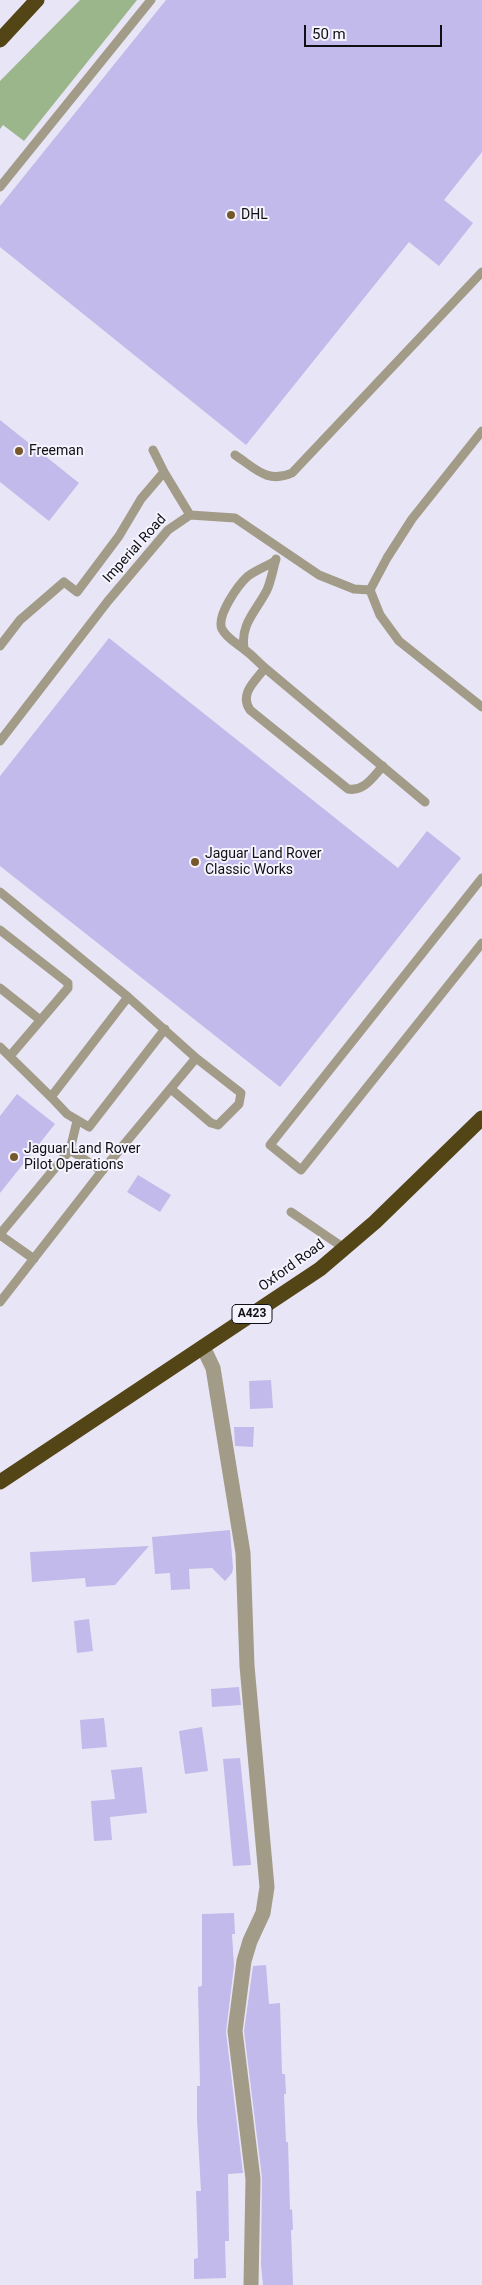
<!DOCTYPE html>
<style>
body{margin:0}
#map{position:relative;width:482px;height:2285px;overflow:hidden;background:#e8e6f6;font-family:Roboto,sans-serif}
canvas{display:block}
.scale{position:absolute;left:304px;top:25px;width:138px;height:22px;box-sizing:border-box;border:2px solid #0f0f14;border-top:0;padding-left:6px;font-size:15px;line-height:18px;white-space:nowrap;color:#0f0f14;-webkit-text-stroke:4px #f5f4fe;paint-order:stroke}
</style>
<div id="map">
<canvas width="482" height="2285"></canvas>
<div class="scale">50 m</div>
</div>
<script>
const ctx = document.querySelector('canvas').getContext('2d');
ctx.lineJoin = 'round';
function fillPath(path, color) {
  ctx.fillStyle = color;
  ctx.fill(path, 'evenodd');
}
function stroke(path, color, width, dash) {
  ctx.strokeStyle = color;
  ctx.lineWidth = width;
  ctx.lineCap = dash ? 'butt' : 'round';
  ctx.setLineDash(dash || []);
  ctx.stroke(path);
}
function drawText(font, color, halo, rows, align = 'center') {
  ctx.font = font + ' Roboto,sans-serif';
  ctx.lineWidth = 4;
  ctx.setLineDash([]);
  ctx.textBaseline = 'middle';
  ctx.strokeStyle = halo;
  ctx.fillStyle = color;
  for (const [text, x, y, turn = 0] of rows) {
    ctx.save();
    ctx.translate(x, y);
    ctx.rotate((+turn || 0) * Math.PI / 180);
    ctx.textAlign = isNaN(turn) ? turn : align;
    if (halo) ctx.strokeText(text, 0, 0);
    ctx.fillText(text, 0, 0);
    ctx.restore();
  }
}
fillPath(new Path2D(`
 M80 0H137L24 141 3 125 0 129V81Z`), '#9bb68a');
fillPath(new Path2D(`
 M166 0H482V152L444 200 473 223 439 266 409 242 246 445 0 247V206Z
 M0 420 79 483 49 521 0 482Z
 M109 638 398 868 427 831 461 858 280 1087 0 866V776Z
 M17 1094 55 1124 0 1193V1116Z
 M138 1175 171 1195 160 1212 127 1192Z
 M271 1380 273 1408 250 1409 249 1381Z
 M234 1427H254L253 1447 235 1446Z
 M230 1530 233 1568 232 1573 225 1581 212 1568 189 1569 190 1589 171 1590 170 1573 155 1574 152 1537Z
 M149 1546 115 1585 86 1587 85 1578 32 1582 30 1552Z
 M89 1619 93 1651 77 1653 74 1621Z
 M239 1687 241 1705 212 1707 211 1689Z
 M104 1718 107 1747 82 1749 80 1720Z
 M202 1727 208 1771 185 1774 179 1731Z
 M240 1758 251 1865 233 1866 223 1759Z
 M142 1767 147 1813 110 1817 112 1840 94 1841 91 1801 115 1799 111 1770Z
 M234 1913 235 1934H232L234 1966 226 2032 243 2173 228 2174 229 2241H225L226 2278 194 2279V2259L198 2258 196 2191H201L197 2119V2086H200L198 1987 202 1986V1914Z
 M266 1965 269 2004 280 2003 282 2074H285L286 2094H284L286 2142H288L290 2210 292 2209 293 2230H291L293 2285H263L261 2264 262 2178 244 2031 253 1966Z`), '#c1baea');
stroke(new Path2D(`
 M0 187 151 0
 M482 431 412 519 387 558 370 590 380 615 399 641 482 707
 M153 450 164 472
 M235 455C255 468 267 484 292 473L482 272
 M275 561C267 566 256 570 248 576 238 585 216 616 222 629 227 639 237 643 245 650 252 655 258 662 265 668L425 802
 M0 646 20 620 64 582 77 592 119 536 141 499 164 472 190 515
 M244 648C240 624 257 610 267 590 271 581 273 569 276 559
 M265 668C255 681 239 694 250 710L348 789C364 792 373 777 383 766
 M0 741 108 601 168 530 190 515 235 518 319 575 354 589 370 590
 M482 878 270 1145 301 1170 482 943
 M0 892 128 997 196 1058 241 1093 239 1104 218 1125 211 1123 171 1089
 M0 930 68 983V988L10 1056
 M0 988 39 1019
 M128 997 51 1097 67 1114 89 1127 165 1029
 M0 1047 51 1097
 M70 1150 102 1171
 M291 1212 344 1248
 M0 1234 70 1150 77 1121
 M0 1235 34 1259
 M0 1302 102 1171 196 1058`), '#a29b87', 9);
stroke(new Path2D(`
 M203 1347 213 1368 243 1553 247 1666 267 1887 263 1913 250 1941 244 1961 235 2031 253 2179 251 2285`), '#a29b87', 15);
stroke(new Path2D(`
 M0 40 37 0
 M0 1482 320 1269 375 1222 482 1118`), '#544516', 15);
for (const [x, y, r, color] of [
 [231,215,5,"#75582c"],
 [19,451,5,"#75582c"],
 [195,862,5,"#75582c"],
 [14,1157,5,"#75582c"]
]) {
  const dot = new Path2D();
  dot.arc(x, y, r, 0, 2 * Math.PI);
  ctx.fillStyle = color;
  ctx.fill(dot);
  stroke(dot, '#f5f4fe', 2);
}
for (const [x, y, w] of [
 [252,1314,40]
]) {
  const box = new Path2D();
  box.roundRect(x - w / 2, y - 9.5, w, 19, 4);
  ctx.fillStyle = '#f5f4fe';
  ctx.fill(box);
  stroke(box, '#0f0f14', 1);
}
drawText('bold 12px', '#0f0f14', null, [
 ["A423",252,1314]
]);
drawText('14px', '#0f0f14', '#f5f4fe', [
 ["DHL",241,215],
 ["Freeman",29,451],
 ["Jaguar Land Rover",205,854],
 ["Classic Works",205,870],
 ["Jaguar Land Rover",24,1149],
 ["Pilot Operations",24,1165]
], 'left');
drawText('14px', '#0f0f14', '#f5f4fe', [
 ["Imperial Road",135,549,-48],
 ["Oxford Road",292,1266,-36]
]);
</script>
